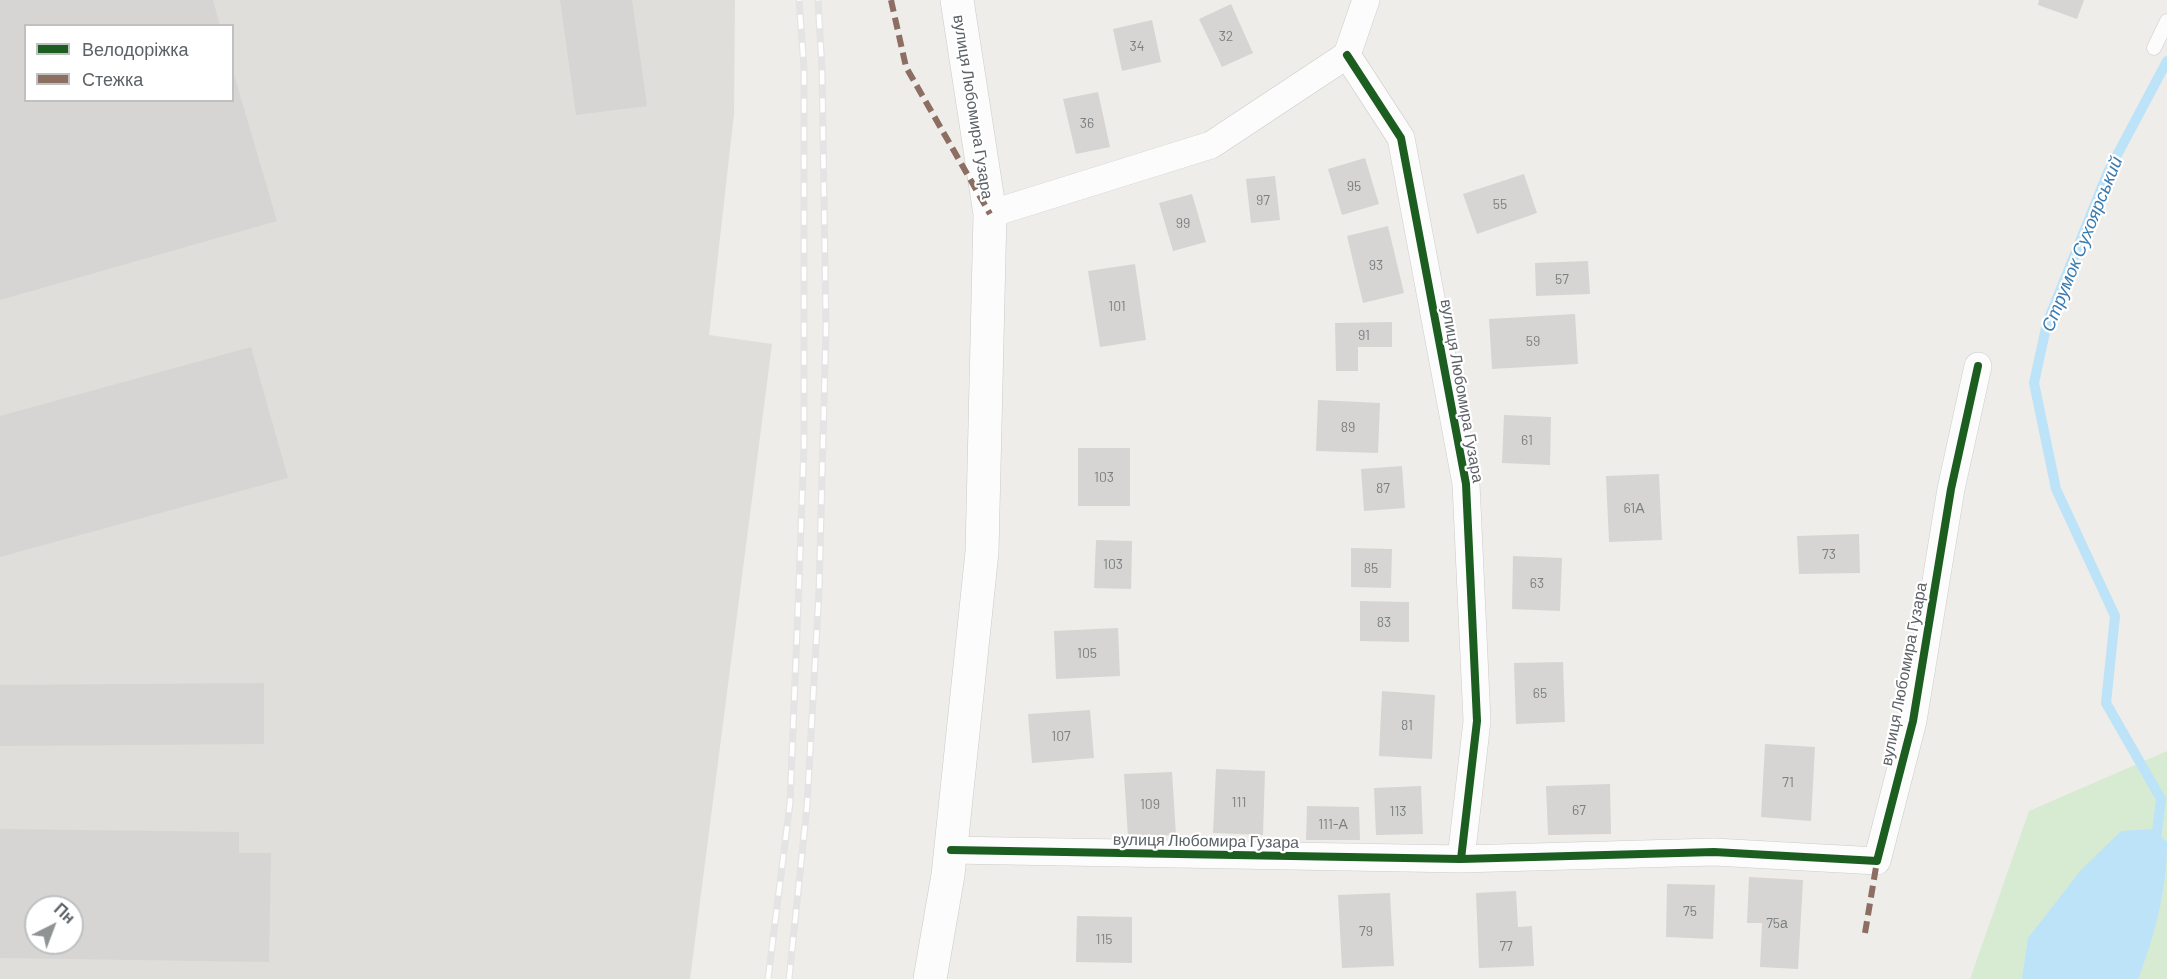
<!DOCTYPE html>
<meta charset="utf-8">
<style>
body{margin:0}
#map{position:relative;width:2167px;height:979px;overflow:hidden;background:#eeede9;font-family:Barlow,sans-serif}
canvas{display:block}
.legend{position:absolute;left:24px;top:24px;width:210px;height:78px;box-sizing:border-box;background:#fff;border:2px solid #bec0c2;margin:0;padding:8px 10px;list-style:none;font-size:18px;color:#5d6267}
.legend li{display:flex;align-items:center;gap:12px;height:30px}
.legend b{width:30px;border:2px solid #bec0c2}
.north{position:absolute;left:24px;top:895px;width:60px;height:60px;box-sizing:border-box;background:#fff;border:2px solid #bec0c2;border-radius:50%;rotate:42deg;font-size:16px;font-weight:700;line-height:24px;text-align:center;color:#5d6267}
.north::after{content:'';display:block;margin:auto;width:21px;height:27px;background:#909394;clip-path:polygon(50% 0,100% 100%,50% 72%,0 100%)}
</style>
<div id="map">
<canvas width="2167" height="979"></canvas>
<ul class="legend">
<li><b style="height:8px;background:#1b5e20"></b>Велодоріжка</li>
<li><b style="height:8px;background:#8d6e63"></b>Стежка</li>
</ul>
<div class="north">Пн</div>
</div>
<script>
const ctx = document.querySelector('canvas').getContext('2d');
ctx.lineJoin = 'round';
function fillPath(path, color) {
  ctx.fillStyle = color;
  ctx.fill(path, 'evenodd');
}
function stroke(path, color, width, dash) {
  ctx.strokeStyle = color;
  ctx.lineWidth = width;
  ctx.lineCap = dash ? 'butt' : 'round';
  ctx.setLineDash(dash || []);
  ctx.stroke(path);
}
function drawText(font, color, halo, rows, align = 'center') {
  ctx.font = font + ' Barlow,sans-serif';
  ctx.lineWidth = 4.5;
  ctx.setLineDash([]);
  ctx.textBaseline = 'middle';
  ctx.strokeStyle = halo;
  ctx.fillStyle = color;
  for (const [text, x, y, turn = 0] of rows) {
    ctx.save();
    ctx.translate(x, y);
    ctx.rotate((+turn || 0) * Math.PI / 180);
    ctx.textAlign = isNaN(turn) ? turn : align;
    if (halo) ctx.strokeText(text, 0, 0);
    ctx.fillText(text, 0, 0);
    ctx.restore();
  }
}
fillPath(new Path2D(`
 M0 0H735L734 114 709 335 772 344 690 979H0ZM26 26H232V100H26ZM36 907H72V943H36Z`), '#dfdeda');
fillPath(new Path2D(`
 M2167 751V979H1970L2029 811Z`), '#d7ebd3');
fillPath(new Path2D(`
 M2152 829 2167 842C2167 889 2155 935 2138 979H2022L2028 938 2081 870 2121 831Z`), '#bde3f8');
stroke(new Path2D(`
 M2155 847 2161 799 2106 703 2115 616 2056 489 2034 383 2047 323 2108 172 2167 61`), '#bde3f8', 10);
fillPath(new Path2D(`
 M0 0H213L220 26H26V100H232L233 71 277 221 0 300Z
 M560 0H632L647 106 576 115Z
 M2039 0H2084L2077 19 2038 5Z
 M1231 4 1253 53 1222 67 1199 19Z
 M1152 20 1161 62 1122 71 1113 29Z
 M1098 92 1110 147 1076 154 1063 99Z
 M1365 158 1379 204 1342 215 1328 169Z
 M1524 174 1537 213 1477 234 1463 194Z
 M1275 176 1280 220 1251 223 1246 179Z
 M1192 194 1206 242 1173 251 1159 203Z
 M1388 226 1404 293 1363 303 1347 236Z
 M1588 261 1590 294 1536 296 1535 263Z
 M1135 264 1146 340 1100 347 1088 271Z
 M1575 314 1578 364 1492 369 1489 319Z
 M1392 322V347H1358V371H1336L1335 323Z
 M251 347 288 478 0 557V416Z
 M1318 400 1380 403 1378 453 1316 451Z
 M1504 415 1551 417 1550 465 1502 463Z
 M1078 448H1130V506H1078Z
 M1402 466 1405 508 1364 511 1361 469Z
 M1659 474 1662 540 1609 542 1606 476Z
 M1859 534 1860 573 1799 574 1797 536Z
 M1096 540 1132 541 1131 589 1094 588Z
 M1351 548 1392 549 1391 588 1351 587Z
 M1513 556 1562 558 1560 611 1512 609Z
 M1360 601 1409 602V642L1360 641Z
 M1118 628 1120 676 1056 679 1054 631Z
 M1563 662 1565 722 1516 724 1514 663Z
 M264 683V744L0 746V685Z
 M1382 691 1435 695 1432 759 1379 756Z
 M1090 710 1094 758 1032 763 1028 714Z
 M1765 744 1815 747 1811 821 1761 817Z
 M1216 769 1265 771 1263 835 1213 833Z
 M1172 772 1176 835 1128 837 1124 774Z
 M1610 784 1611 834 1548 835 1546 786Z
 M1421 786 1423 834 1376 835 1374 788Z
 M1307 806 1359 807 1360 840H1306Z
 M0 829 239 832V853H271L269 962 0 958ZM36 907H72V943H36Z
 M1749 877 1803 880 1798 969 1760 967 1762 923H1747Z
 M1667 884 1715 885 1713 939 1666 937Z
 M1516 891 1518 927 1532 926 1534 966 1479 968 1476 893Z
 M1390 893 1394 966 1342 968 1338 895Z
 M1077 916 1132 917V963L1076 962Z`), '#d6d5d3');
const service = new Path2D(`
 M2154 48 2167 21`);
const minor = new Path2D(`
 M1347 55 1401 138 1466 484 1477 721 1461 859
 M990 214 1211 145 1347 55 1366 0
 M951 850 1461 859 1714 852 1877 861 1913 721 1951 489 1978 366`);
const secondary = new Path2D(`
 M930 979 948 875 982 552 990 214 957 0`);
stroke(service, '#cbcbcb', 15);
stroke(minor, '#cbcbcb', 28);
stroke(secondary, '#c9cac9', 34);
stroke(service, '#fcfcfc', 14);
stroke(minor, '#fcfcfc', 27);
stroke(secondary, '#fcfcfc', 33);
const rail = new Path2D(`
 M768 979 790 803 799 583 804 443V68L799 0
 M789 979 807 806 819 591 826 328 822 69 818 0`);
stroke(rail, '#e3e4e3', 7);
stroke(rail, '#fff', 4.5, [14]);
stroke(new Path2D(`
 M891 0 906 67 990 214
 M1865 933 1877 861`), '#8d6e63', 6, [12, 6]);
stroke(new Path2D(`
 M1347 55 1401 138 1466 484 1477 721 1461 859
 M951 850 1461 859 1714 852 1877 861 1913 721 1951 489 1978 366`), '#1b5e20', 8);
drawText('14px', '#7c8083', null, [
 ["32",1226,36],
 ["34",1137,46],
 ["36",1087,123],
 ["95",1354,186],
 ["97",1263,200],
 ["55",1500,204],
 ["99",1183,223],
 ["93",1376,265],
 ["57",1562,279],
 ["101",1117,306],
 ["91",1364,335],
 ["59",1533,341],
 ["89",1348,427],
 ["61",1527,440],
 ["103",1104,477],
 ["87",1383,488],
 ["61А",1634,508],
 ["73",1829,554],
 ["103",1113,564],
 ["85",1371,568],
 ["63",1537,583],
 ["83",1384,622],
 ["105",1087,653],
 ["65",1540,693],
 ["81",1407,725],
 ["107",1061,736],
 ["71",1788,782],
 ["111",1239,802],
 ["109",1150,804],
 ["67",1579,810],
 ["113",1398,811],
 ["111-А",1333,824],
 ["75",1690,911],
 ["75а",1777,923],
 ["79",1366,931],
 ["115",1104,939],
 ["77",1506,946]
]);
drawText('16px', '#5d6267', '#fff', [
 ["вулиця Любомира Гузара",973,107,81],
 ["вулиця Любомира Гузара",1462,391,80],
 ["вулиця Любомира Гузара",1904,674,-79],
 ["вулиця Любомира Гузара",1206,841,1]
]);
drawText('italic 18px', '#397bb1', '#fff', [
 ["Струмок Сухоярський",2082,244,-68]
]);
</script>
